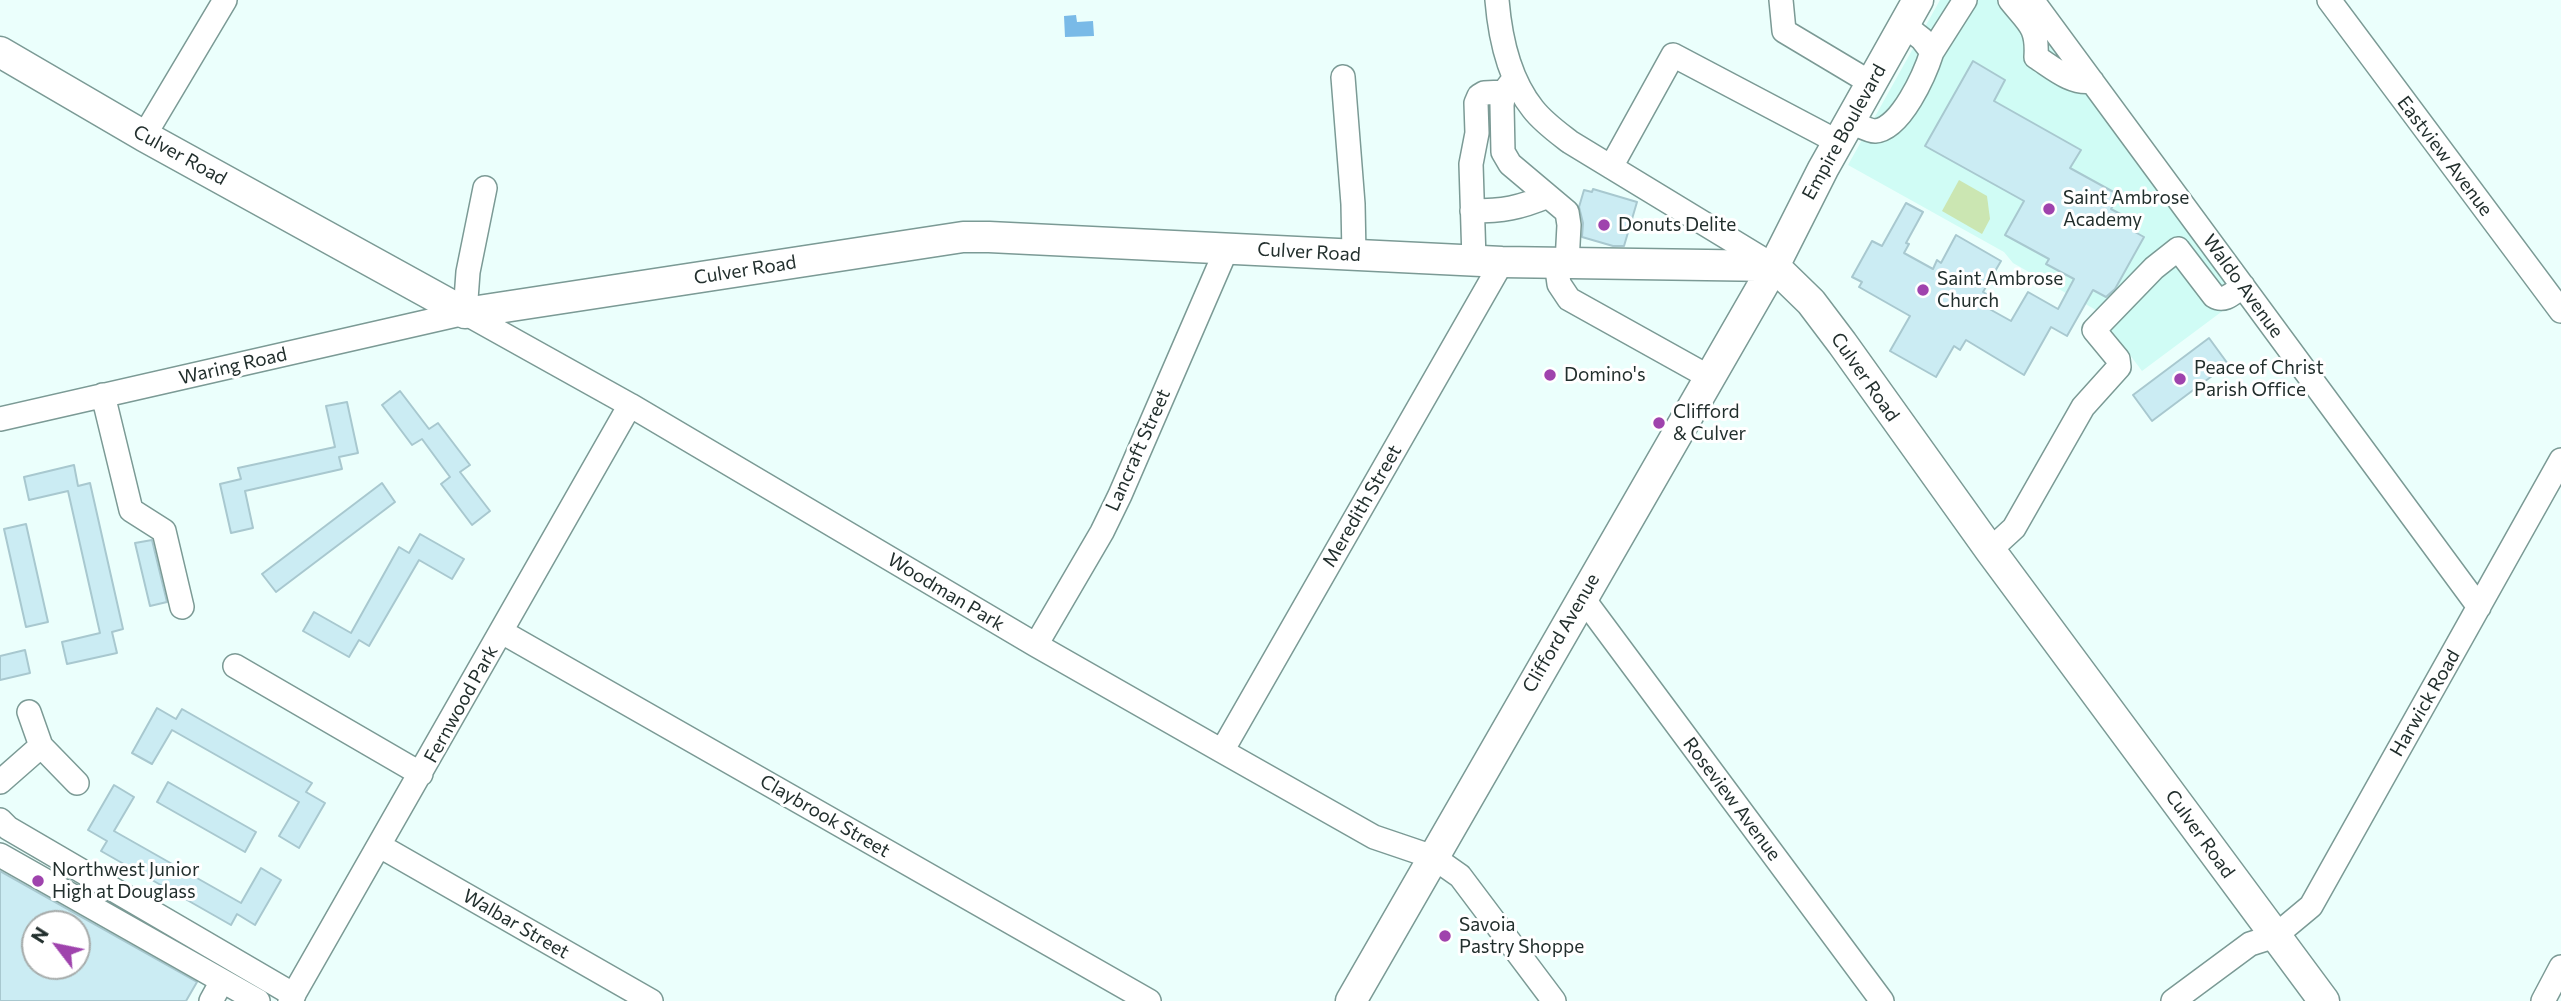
<!DOCTYPE html>
<style>
body{margin:0}
#map{position:relative;width:2561px;height:1001px;overflow:hidden;background:#ebfffc;font-family:Commissioner,sans-serif}
canvas{display:block}
.north{position:absolute;left:21px;top:910px;width:70px;height:70px;box-sizing:border-box;background:#fff;border:2px solid #a7acab;border-radius:50%;rotate:302deg;font-size:19px;font-weight:700;line-height:28px;text-align:center;color:#222f2d}
.north::after{content:'';display:block;margin:auto;width:24px;height:32px;background:#9f43ad;clip-path:polygon(50% 0,100% 100%,50% 72%,0 100%)}
</style>
<div id="map">
<canvas width="2561" height="1001"></canvas>
<div class="north">N</div>
</div>
<script>
const ctx = document.querySelector('canvas').getContext('2d');
ctx.lineJoin = 'round';
function fillPath(path, color) {
  ctx.fillStyle = color;
  ctx.fill(path, 'evenodd');
}
function stroke(path, color, width, dash) {
  ctx.strokeStyle = color;
  ctx.lineWidth = width;
  ctx.lineCap = dash ? 'butt' : 'round';
  ctx.setLineDash(dash || []);
  ctx.stroke(path);
}
function drawText(font, color, halo, rows, align = 'center') {
  ctx.font = font + ' Commissioner,sans-serif';
  ctx.lineWidth = 6;
  ctx.setLineDash([]);
  ctx.textBaseline = 'middle';
  ctx.strokeStyle = halo;
  ctx.fillStyle = color;
  for (const [text, x, y, turn = 0] of rows) {
    ctx.save();
    ctx.translate(x, y);
    ctx.rotate((+turn || 0) * Math.PI / 180);
    ctx.textAlign = isNaN(turn) ? turn : align;
    if (halo) ctx.strokeText(text, 0, 0);
    ctx.fillText(text, 0, 0);
    ctx.restore();
  }
}
fillPath(new Path2D(`
 M1940 0H2016L2240 298 2142 371 2096 310 2013 263 2004 252 1848 165Z`), '#d0fcf5');
fillPath(new Path2D(`
 M1959 180 1987 196 1990 219 1982 234 1942 211Z`), '#cbe6b2');
fillPath(new Path2D(`
 M1076 15 1077 22 1093 21 1094 36 1065 37 1064 16Z`), '#79bae7');
const building = new Path2D(`
 M1973 61 2005 80 1994 101 2081 150 2070 168 2119 195 2111 209 2139 224 2135 232 2144 237 2115 289 2106 297 2093 290 2067 336 2051 327 2024 375 1966 340 1960 350 1954 346 1936 377 1890 351 1910 316 1859 287 1862 282 1852 277 1872 241 1882 246 1906 203 1923 212 1906 243 1909 244 1904 253 1933 269 1937 260 1941 263 1956 235 2001 261 1983 292 1990 296 1984 306 2011 321 2028 292 2058 309 2074 279 2046 264 2049 259 2005 235 2024 201 1925 146Z
 M1593 189 1637 202 1624 246H1613L1582 237 1583 223 1579 207 1584 190 1592 192Z
 M2209 338 2228 364 2152 421 2133 395Z
 M400 391 429 429 438 423 470 465 460 472 490 511 472 525 441 484 450 477 422 439 412 445 382 405Z
 M347 402 358 453 339 457 342 469 245 491 253 528 231 533 220 484 241 479 238 468 335 447 326 406Z
 M74 465 78 486 90 483 123 629 112 632 117 653 67 664 62 642 100 633 68 491 29 500 24 477Z
 M382 483 395 502 276 592 262 574Z
 M26 524 48 622 26 627 4 529Z
 M420 534 464 559 452 579 419 560 369 646 359 640 349 657 303 631 314 612 351 633 399 547 409 553Z
 M152 540 167 602 150 606 135 543Z
 M25 650 30 673 0 680V656Z
 M157 708 176 719 182 709 312 783 306 792 325 803 299 848 279 836 299 802 172 730 152 764 132 753Z
 M168 782 256 832 245 852 157 802Z
 M114 785 134 797 114 831 241 903 261 868 281 880 255 925 237 914 231 925 101 851 107 841 88 830Z
 M0 871 197 982 186 1001H0ZM35 924H77V966H35Z`);
fillPath(building, '#cbecf3');
stroke(building, '#a8c8cf', 2);
const minor = new Path2D(`
 M1497 0C1500 37 1509 79 1533 109 1543 122 1557 132 1570 142L1774 266
 M1781 0 1784 31 1871 83
 M2010 0C2028 23 2038 26 2036 57 2052 67 2072 85 2092 81
 M2032 0 2479 607
 M2329 0 2561 311
 M1932 52 1965 0
 M1343 77 1353 204 1354 255
 M1513 80 1504 92 1502 105 1503 152 1510 164 1548 196
 M1849 121C1857 124 1868 131 1875 131 1901 129 1925 74 1932 52L1922 39 1904 25
 M144 136 225 0
 M1611 167 1673 55 1838 142
 M1472 211C1503 211 1519 208 1548 196L1567 212 1569 225 1567 263
 M1474 260 1471 164 1477 133 1476 103 1479 96 1484 93 1504 92
 M1556 262 1559 284 1569 299 1709 377
 M465 313 630 405 1036 645 1222 751 1374 837 1433 857 1460 876 1554 1001
 M465 313 468 272 485 188
 M103 395 131 510 164 531 182 607
 M0 419 465 313
 M1990 550 2014 528 2083 407 2119 367 2118 359 2094 330 2154 268 2178 249 2214 296C2225 303 2234 292 2243 286
 M1582 597 1882 1001
 M502 632 1149 1001
 M1036 645 1102 532 1120 495 1227 248
 M235 666 421 774
 M29 712 41 746 77 783
 M1222 751 1502 262
 M0 782 41 746
 M0 820 8 828 294 995
 M380 846 651 1001
 M0 855 258 1001
 M211 1001 222 981
 M290 1001 630 405
 M2173 1001 2250 944 2275 936 2311 906 2561 460
 M2543 1001 2561 967`);
const major = new Path2D(`
 M0 52 144 136 465 313 963 237H989L1502 262 1774 266 1811 302 1842 343 1990 550 2324 1001
 M1351 1001 1774 266 1823 169 1918 0`);
stroke(minor, '#7b9a95', 26);
stroke(major, '#7b9a95', 33);
stroke(minor, '#fff', 23);
stroke(major, '#fff', 30);
for (const [x, y, r, color] of [
 [2049,209,7,"#9f43ad"],
 [1604,225,7,"#9f43ad"],
 [1923,290,7,"#9f43ad"],
 [1550,375,7,"#9f43ad"],
 [2180,379,7,"#9f43ad"],
 [1659,423,7,"#9f43ad"],
 [38,881,7,"#9f43ad"],
 [1445,936,7,"#9f43ad"]
]) {
  const dot = new Path2D();
  dot.arc(x, y, r, 0, 2 * Math.PI);
  ctx.fillStyle = color;
  ctx.fill(dot);
  stroke(dot, '#fff', 2.5);
}
drawText('19px', '#222f2d', '#fff', [
 ["Empire Boulevard",1844,132,-61],
 ["Culver Road",180,155,29],
 ["Eastview Avenue",2445,156,53],
 ["Culver Road",1309,252,3],
 ["Culver Road",745,270,-9],
 ["Waldo Avenue",2243,286,54],
 ["Waring Road",233,366,-13],
 ["Culver Road",1865,377,55],
 ["Lancraft Street",1138,450,-66],
 ["Meredith Street",1362,506,-60],
 ["Woodman Park",946,592,31],
 ["Clifford Avenue",1561,633,-60],
 ["Harwick Road",2425,703,-60],
 ["Fernwood Park",461,704,-61],
 ["Roseview Avenue",1732,799,53],
 ["Claybrook Street",825,816,30],
 ["Culver Road",2200,834,54],
 ["Walbar Street",516,924,30]
]);
drawText('19px', '#222f2d', '#fff', [
 ["Saint Ambrose",2063,198],
 ["Academy",2063,220],
 ["Donuts Delite",1618,225],
 ["Saint Ambrose",1937,279],
 ["Church",1937,301],
 ["Peace of Christ",2194,368],
 ["Parish Office",2194,390],
 ["Domino's",1564,375],
 ["Clifford",1673,412],
 ["& Culver",1673,434],
 ["Northwest Junior",52,870],
 ["High at Douglass",52,892],
 ["Savoia",1459,925],
 ["Pastry Shoppe",1459,947]
], 'left');
</script>
